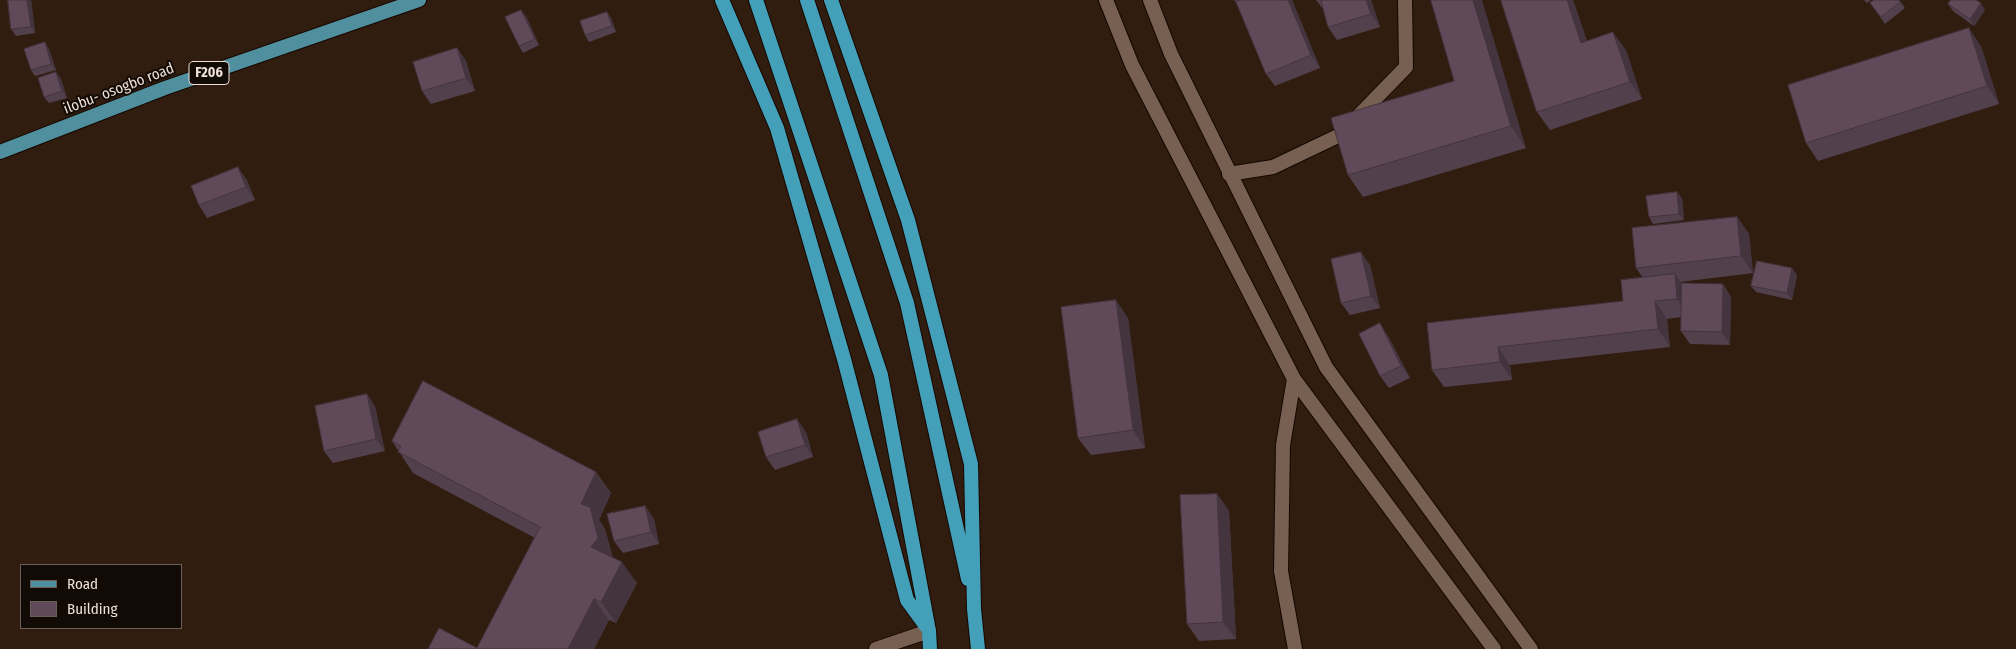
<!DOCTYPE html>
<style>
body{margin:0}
#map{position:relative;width:2016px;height:649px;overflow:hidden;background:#301d10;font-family:"Fira Sans Condensed",sans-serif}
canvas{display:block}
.legend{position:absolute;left:20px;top:564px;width:162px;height:65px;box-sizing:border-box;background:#120a05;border:1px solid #6a6059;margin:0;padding:6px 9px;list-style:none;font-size:15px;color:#eee0d8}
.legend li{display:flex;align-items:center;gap:10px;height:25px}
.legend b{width:25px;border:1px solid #6a6059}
</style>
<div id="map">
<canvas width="2016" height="649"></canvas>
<ul class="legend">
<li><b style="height:6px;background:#50909e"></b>Road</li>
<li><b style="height:14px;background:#604a59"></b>Building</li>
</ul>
</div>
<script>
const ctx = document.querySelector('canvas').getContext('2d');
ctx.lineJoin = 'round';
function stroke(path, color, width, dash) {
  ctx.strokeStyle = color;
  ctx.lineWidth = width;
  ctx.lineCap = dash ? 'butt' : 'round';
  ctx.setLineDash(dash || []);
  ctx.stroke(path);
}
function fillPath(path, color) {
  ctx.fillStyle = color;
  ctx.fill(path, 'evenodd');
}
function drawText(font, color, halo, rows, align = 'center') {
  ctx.font = font + ' "Fira Sans Condensed",sans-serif';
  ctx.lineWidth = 4;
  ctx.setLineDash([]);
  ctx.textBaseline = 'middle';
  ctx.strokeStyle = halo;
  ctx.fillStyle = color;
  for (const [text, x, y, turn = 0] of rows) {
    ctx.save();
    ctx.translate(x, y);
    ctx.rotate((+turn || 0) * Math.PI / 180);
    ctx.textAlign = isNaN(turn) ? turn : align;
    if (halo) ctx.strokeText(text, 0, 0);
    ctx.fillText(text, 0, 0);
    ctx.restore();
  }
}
const service = new Path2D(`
 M876 649 929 631`);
const minor = new Path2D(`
 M1106 0 1132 65 1294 379 1494 649
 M1150 0 1171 54 1326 367 1531 649
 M1229 174 1273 167 1340 135 1406 67 1405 0
 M1294 379 1283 445 1281 571 1295 649`);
const primary = new Path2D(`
 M0 152 165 88 419 0`);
const trunk = new Path2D(`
 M722 0 777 128 844 359 907 600 926 626
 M756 0 881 375 929 631 930 649
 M807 0 907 303 968 579
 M831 0 908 220 971 464 974 609 978 649`);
stroke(service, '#170700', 16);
stroke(minor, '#170700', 16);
stroke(primary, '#170700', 16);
stroke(trunk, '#170700', 16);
stroke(service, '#776052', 14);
stroke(minor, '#776052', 14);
stroke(primary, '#50909e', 14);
stroke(trunk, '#43a0b8', 14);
fillPath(new Path2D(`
 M31 0 35 33 16 36 11 29Z
 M1234 0H1292L1320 68 1275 86 1266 74 1238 6Z
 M1316 0H1371L1380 27 1337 40 1328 27 1323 9Z
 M1431 0 1526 148 1363 197 1348 175 1454 81Z
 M1501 0H1573L1587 41 1626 50 1642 99 1550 130 1537 112Z
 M1864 0H1871L1867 3Z
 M1899 0 1905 8 1885 24 1870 3Z
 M1948 4 1985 10 1974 26 1953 11Z
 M607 12 611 18 616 32 589 42 585 35Z
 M526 16 539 45 523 53 519 46Z
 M1981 46 1999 104 1818 161 1806 143Z
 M457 48 466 61 475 91 431 104 422 91Z
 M49 49 56 70 35 76 31 70Z
 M61 79 67 98 49 103 44 97Z
 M247 180 255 200 207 218 199 205Z
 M1682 198 1684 220 1653 224 1649 217Z
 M1737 217 1749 234 1753 273 1680 282 1682 284H1723L1731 297 1730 345 1690 344 1681 331V317L1667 319 1670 347 1510 365 1512 380 1444 387 1432 370 1623 301 1643 278 1636 268Z
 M1370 265 1380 308 1350 315 1341 303Z
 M1797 275 1792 300 1756 292 1751 286Z
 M1128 318 1145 448 1091 455 1078 438Z
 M1388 336 1410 378 1389 388 1380 376Z
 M367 394 375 407 385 451 333 463 324 451Z
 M806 432 813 457 775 470 766 457Z
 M392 441 596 472 611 493 599 520 605 529 613 558 637 583 616 623 609 620 594 649H428L477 648 535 538 413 473Z
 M1217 494 1229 511 1236 639 1199 641 1187 624Z
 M645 506 654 519 659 544 623 553 614 541Z`), '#53404d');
fillPath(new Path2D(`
 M27 0H31L35 33 31 27Z
 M1288 0H1292L1320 68 1311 55Z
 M1366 0H1371L1380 27 1371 14Z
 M1473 0H1482L1526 148 1511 126Z
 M1567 0H1573L1593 60 1581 43Z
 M1981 3 1985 10 1974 26 1970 19Z
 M521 10 526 16 539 45 535 39Z
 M607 12 611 18 616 32 612 26Z
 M1969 28 1981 46 1999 104 1987 86Z
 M1613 32 1626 50 1642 99 1630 82Z
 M45 42 49 49 56 70 51 64Z
 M457 48 466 61 475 91 466 78Z
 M56 72 61 79 67 98 62 91Z
 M238 167 247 180 255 200 246 187Z
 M1677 192 1682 198 1684 220 1679 214Z
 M1737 217 1749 234 1753 273 1741 256Z
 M1361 252 1370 265 1380 308 1371 296Z
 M1792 268 1797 275 1792 300 1787 293Z
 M1675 274 1687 292 1690 316 1677 299Z
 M1723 284 1731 297 1730 345 1722 332Z
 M1116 300 1128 318 1145 448 1133 430Z
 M1655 301 1667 319 1670 347 1658 329Z
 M1380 323 1388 336 1410 378 1401 366Z
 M1498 347 1510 365 1512 380 1500 362Z
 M367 394 375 407 385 451 376 439Z
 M797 419 806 432 813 457 805 445Z
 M596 472 611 493 599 520 605 529 613 559 591 547 581 504Z
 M1217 494 1229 511 1236 639 1223 622Z
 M645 506 654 519 659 544 651 532Z
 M622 562 637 583 616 623 601 602Z
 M594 599 609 620 594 649H568Z`), '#43343e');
const building = new Path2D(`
 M8 0H27L31 27 11 29Z
 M1240 0H1288L1311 55 1266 74 1236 2Z
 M1324 0H1366L1371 14 1328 27 1321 1Z
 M1431 0H1473L1511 126 1348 175 1331 118 1454 81Z
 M1501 0H1567L1581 43 1613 32 1630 82 1537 112Z
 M1874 0H1899L1900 2 1881 17 1870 3Z
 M1951 0H1976L1981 3 1970 19 1948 4Z
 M521 10 535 39 519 46 505 17Z
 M607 12 612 26 585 35 580 21Z
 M1969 28 1987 86 1806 143 1788 85Z
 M45 42 51 64 31 70 24 49Z
 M457 48 466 78 422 91 413 62Z
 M56 72 62 91 44 97 38 78Z
 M238 167 246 187 199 205 191 186Z
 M1677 192 1679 214 1649 217 1646 196Z
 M1737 217 1741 256 1636 268 1632 228Z
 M1361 252 1371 296 1341 303 1331 259Z
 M1757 261 1792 268 1787 293 1751 286Z
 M1675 274 1677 299 1655 301 1658 329 1498 347 1500 362 1432 370 1427 323 1623 301 1621 280Z
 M1682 283 1723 284 1722 332 1681 331Z
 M1116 300 1133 430 1078 438 1061 307Z
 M1380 323 1401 366 1380 376 1359 334Z
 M423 381 596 472 581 504 590 507 598 538 591 547 622 562 601 602 594 599 568 649H428L439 628 477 648 540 527 398 452 401 446 392 441Z
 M367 394 376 439 324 451 315 406Z
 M797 419 805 445 766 457 758 432Z
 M1217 494 1223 622 1187 624 1180 495Z
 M645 506 651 532 614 541 607 514Z`);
fillPath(building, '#604a59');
stroke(building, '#43343e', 1);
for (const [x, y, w] of [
 [209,73,40]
]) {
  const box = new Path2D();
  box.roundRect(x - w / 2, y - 11.5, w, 23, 4);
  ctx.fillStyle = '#120a05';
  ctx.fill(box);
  stroke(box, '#eee0d8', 1);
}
drawText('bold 14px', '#eee0d8', null, [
 ["F206",209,73]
]);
drawText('15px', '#eee0d8', '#120a05', [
 ["ilobu- osogbo road",119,89,-21]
]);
</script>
